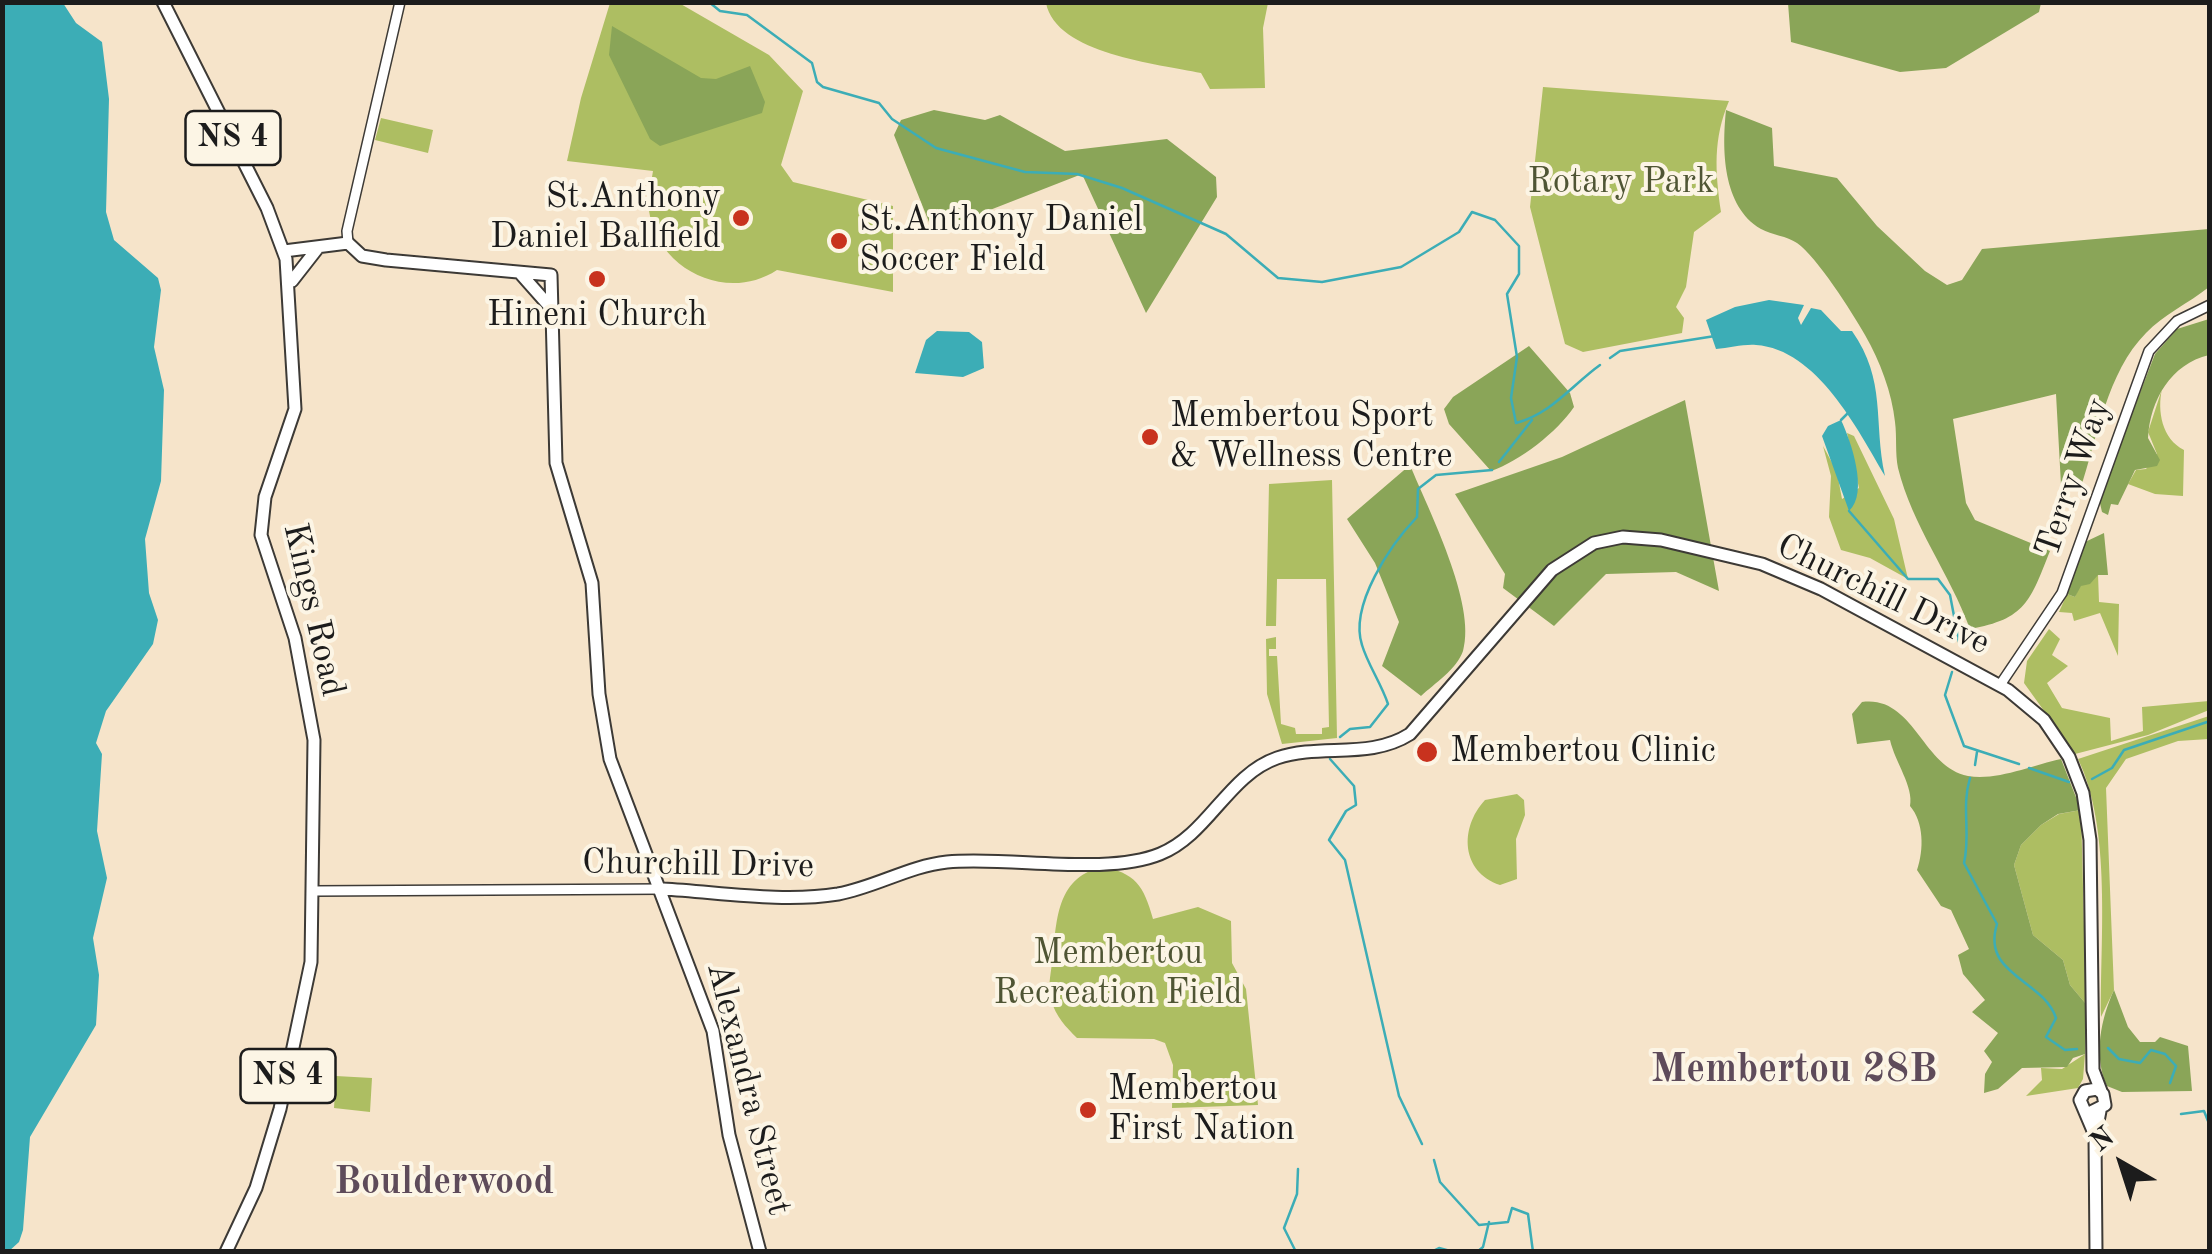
<!DOCTYPE html>
<style>
body{margin:0}
#map{position:relative;width:2212px;height:1254px;overflow:hidden;background:#f6e4ca;font-family:"Old Standard TT",serif}
canvas{display:block}
.frame{position:absolute;inset:0;border:5px solid #1c1c1c;pointer-events:none}
.north{position:absolute;left:2072px;top:1114px;width:100px;height:100px;-webkit-text-stroke:8px #fcf5e5;paint-order:stroke;rotate:321deg;font-size:28px;font-weight:700;line-height:40px;text-align:center;color:#1c1c1c}
.north::after{content:'';display:block;margin:auto;width:35px;height:45px;background:#1c1c1c;clip-path:polygon(50% 0,100% 100%,50% 72%,0 100%)}
</style>
<div id="map">
<canvas width="2212" height="1254"></canvas>
<div class="frame"></div>
<div class="north">N</div>
</div>
<script>
const ctx = document.querySelector('canvas').getContext('2d');
ctx.lineJoin = 'round';
function fillPath(path, color) {
  ctx.fillStyle = color;
  ctx.fill(path, 'evenodd');
}
function stroke(path, color, width, dash) {
  ctx.strokeStyle = color;
  ctx.lineWidth = width;
  ctx.lineCap = dash ? 'butt' : 'round';
  ctx.setLineDash(dash || []);
  ctx.stroke(path);
}
function drawText(font, color, halo, rows, align = 'center') {
  ctx.font = font + ' "Old Standard TT",serif';
  ctx.lineWidth = 8;
  ctx.setLineDash([]);
  ctx.textBaseline = 'middle';
  ctx.strokeStyle = halo;
  ctx.fillStyle = color;
  for (const [text, x, y, turn = 0] of rows) {
    ctx.save();
    ctx.translate(x, y);
    ctx.rotate((+turn || 0) * Math.PI / 180);
    ctx.textAlign = isNaN(turn) ? turn : align;
    if (halo) ctx.strokeText(text, 0, 0);
    ctx.fillText(text, 0, 0);
    ctx.restore();
  }
}
fillPath(new Path2D(`
 M610 3H679L769 55 803 91 781 165 793 182 893 206V292L777 270C727 303 658 270 649 211 647 198 651 184 653 171L567 161 581 98Z
 M1046 3H1268L1263 28 1265 88 1210 89 1201 73C1158 64 1056 54 1046 3Z
 M1543 87 1729 101C1713 139 1715 171 1721 212L1694 232 1686 287 1676 307 1684 318 1682 333 1583 352 1565 344 1530 207Z
 M381 118 433 130 428 153 375 140Z
 M2162 389C2157 411 2162 439 2184 450L2183 496 2155 494 2128 484 2136 470 2146 469 2157 454 2148 432Z
 M1847 433 1854 436 1894 519 1908 579 1870 558 1841 550 1829 517 1831 476 1823 446 1837 472 1842 499 1859 488Z
 M1332 480 1337 738 1282 744 1267 694 1266 639 1276 637V649H1269V656H1277L1281 724 1295 728 1296 734H1322V728L1329 727 1326 579H1277L1276 626H1266L1269 484Z
 M2098 574 2099 602 2119 604 2118 656 2100 613 2074 621 2072 613 2059 612 2067 594 2075 597 2079 587Z
 M2049 629 2060 639 2052 655 2068 666 2047 683 2062 708 2110 718 2111 741 2143 731 2142 707 2209 701V710L2148 735 2075 754 2024 683 2027 661Z
 M2209 716V739L2178 741 2126 759 2106 788 2114 990 2101 1017C2100 940 2112 829 2078 759Z
 M1517 794 1524 800 1525 815 1516 839 1517 879 1500 885C1461 872 1459 828 1485 800Z
 M2081 810 2086 1004 2070 985 2063 960 2033 935 2014 865 2021 845 2041 825 2059 814Z
 M1101 867C1135 872 1144 886 1153 919L1198 907 1231 921 1232 963 1246 989 1258 1105 1172 1108 1173 1065 1165 1043 1154 1039 1077 1038C1066 1027 1056 1017 1051 1000 1047 989 1051 974 1052 962 1057 922 1055 879 1101 867Z
 M2085 1054 2083 1079 2078 1088 2026 1096 2042 1080 2041 1068 2062 1069Z
 M336 1076 372 1078 370 1112 334 1108Z`), '#adbe62');
fillPath(new Path2D(`
 M1788 3V2L2041 3 2039 12 1946 68 1900 72 1791 42Z
 M612 26 701 78 716 79 750 66 765 102 762 113 660 146 650 139 609 55Z
 M934 110 985 120 1000 115 1065 151 1167 139 1216 177 1217 197 1146 313 1082 174 949 226 931 227 894 135 901 120Z
 M1726 110 1772 128 1774 166 1837 178 1877 226 1925 271 1947 285 1962 280 1982 249 2209 229V287C2189 303 2163 315 2146 333 2107 372 2097 439 2080 490L2061 485 2056 394 1953 419 1966 503 1975 520 2050 551C2030 601 2026 619 1970 629 1950 574 1912 525 1898 468 1895 453 1897 437 1895 422 1892 393 1880 361 1865 335 1852 312 1817 257 1797 243 1787 236 1772 235 1761 229 1722 206 1722 149 1726 110Z
 M2209 319V355C2171 364 2150 400 2148 438L2160 460 2157 466 2135 470 2118 505 2111 504 2108 515 2102 512 2099 499 2155 354 2177 329Z
 M1529 346 1570 393 1574 407C1557 432 1520 461 1491 471L1449 424 1444 409 1453 397Z
 M1685 400 1719 591 1676 572 1606 574 1554 626 1503 588 1505 574 1455 494 1562 457Z
 M1410 465C1428 509 1477 604 1463 651 1457 669 1434 684 1421 696L1382 666 1399 622 1375 563 1347 519Z
 M2104 533 2108 575H2098L2090 584 2081 586 2075 597 2067 594 2085 542Z
 M1862 702C1914 695 1922 767 1968 776 1997 781 2033 765 2061 759L2081 810 2058 814 2041 825 2021 845 2014 865 2033 935 2063 960 2070 985 2086 1004 2085 1054 2073 1058 2067 1067 2022 1068 1998 1089 1984 1093 1985 1074 1992 1062 1984 1051 1998 1033 1972 1012 1985 1000 1963 974 1958 955 1969 949 1951 910 1941 906 1917 870C1924 850 1924 822 1910 806 1914 787 1895 762 1890 740L1857 744 1852 714Z
 M2114 990 2128 1027 2140 1042H2155L2160 1037 2188 1046 2192 1091 2122 1092 2107 1086C2093 1056 2101 1018 2114 990Z`), '#8aa558');
fillPath(new Path2D(`
 M2 3H63L76 23 102 42 109 99 106 212 114 240 158 278 161 290 154 347 164 390 161 481 145 539 149 593 158 620 153 644 106 711 96 743 102 754 97 831 107 878 93 938 99 975 96 1025 30 1137 23 1230 19 1242 8 1252 2 1251Z
 M1769 300 1804 305 1798 318 1801 325 1811 308 1821 310 1841 331H1852C1887 381 1873 421 1885 476 1858 430 1817 349 1756 345 1744 344 1729 348 1716 349L1706 320 1735 307Z
 M937 331 969 332 982 342 984 368 963 377 915 373 926 340Z
 M1841 420C1851 441 1869 493 1849 511L1822 436 1828 426Z`), '#3cadb6');
stroke(new Path2D(`
 M709 2 720 11 747 15 812 63 817 82 823 87 879 103 892 119 936 148 1025 172 1077 174 1122 188 1226 234 1278 278 1322 282 1401 267 1459 232 1472 212 1495 220 1519 246V274L1507 294 1517 357 1511 398 1516 423C1551 414 1572 385 1600 365
 M1610 358 1620 351 1715 336
 M1841 420 1848 413
 M1499 462 1532 420
 M1849 511 1908 579H1938L1950 595 1959 642
 M1952 672 1945 695 1964 746 2019 764
 M1340 737 1350 729 1370 727 1388 704C1381 683 1368 665 1362 645 1349 605 1391 544 1417 517L1418 489 1436 475 1492 470
 M1330 759 1354 786 1356 805 1346 811 1329 840 1345 860 1399 1096 1422 1144
 M1975 765 1977 752
 M2029 768 2069 782
 M1970 778C1961 807 1971 834 1964 863L1997 924C1981 975 2043 979 2056 1018L2046 1037 2065 1050 2077 1049
 M2092 779 2112 768 2124 750 2210 721
 M2108 1048 2119 1059 2140 1063 2151 1050 2165 1054 2176 1066 2170 1083
 M2181 1114 2204 1111 2210 1126
 M1434 1160 1440 1182 1479 1225 1508 1222 1512 1208 1528 1214 1533 1252
 M1296 1252 1284 1228 1297 1194 1298 1169
 M1431 1252 1439 1248 1454 1252
 M1477 1252 1483 1247 1489 1222`), '#3cadb6', 2.5);
const minor = new Path2D(`
 M348 243 347 231 400 2
 M2000 685 2062 593 2149 351 2177 321 2210 305
 M314 891 663 889`);
const major = new Path2D(`
 M163 2 267 208 286 259 295 409 265 497 261 535 295 638 314 740 311 962 280 1109 256 1188 226 1252
 M284 251 348 243 362 256 386 260 551 275 556 463 592 583 599 694 610 759 713 1031 729 1135 760 1252
 M520 273 551 308
 M292 281 317 249
 M663 889C719 892 782 903 838 894 876 887 909 866 947 862 1008 856 1106 876 1160 854 1208 835 1228 775 1277 758 1321 743 1369 760 1410 734L1552 570 1594 543 1623 537 1661 540 1762 564 1821 589 2008 690 2044 720 2069 757 2083 793 2090 840 2093 1070 2101 1091
 M2089 1113 2105 1105 2103 1094 2097 1089 2085 1091 2080 1100 2094 1133
 M2096 1252 2095 1137 2100 1111`);
stroke(minor, '#3d3a36', 12);
stroke(major, '#3d3a36', 15);
stroke(minor, '#fff', 9);
stroke(major, '#fff', 11);
for (const [x, y, r, color] of [
 [741,218,10,"#c8321e"],
 [839,241,10,"#c8321e"],
 [597,279,10,"#c8321e"],
 [1150,437,10,"#c8321e"],
 [1427,752,12,"#c8321e"],
 [1088,1110,10,"#c8321e"]
]) {
  const dot = new Path2D();
  dot.arc(x, y, r, 0, 2 * Math.PI);
  ctx.fillStyle = color;
  ctx.fill(dot);
  stroke(dot, '#fcf5e5', 4);
}
for (const [x, y, w] of [
 [233,138,95],
 [288,1076,95]
]) {
  const box = new Path2D();
  box.roundRect(x - w / 2, y - 27, w, 54, 8);
  ctx.fillStyle = '#fcf5e5';
  ctx.fill(box);
  stroke(box, '#1c1c1c', 2.5);
}
drawText('bold 32px', '#1c1c1c', null, [
 ["NS 4",233,138],
 ["NS 4",288,1076]
]);
drawText('35px', '#4f5534', '#fcf5e5', [
 ["Rotary Park",1621,183],
 ["Membertou",1118,954],
 ["Recreation Field",1118,994]
]);
drawText('35px', '#1c1c1c', '#fcf5e5', [
 ["St.Anthony",721,198,"right"],
 ["Daniel Ballfield",721,238,"right"],
 ["St.Anthony Daniel",859,221],
 ["Soccer Field",859,261],
 ["Hineni Church",597,316,"center"],
 ["Membertou Sport",1170,417],
 ["& Wellness Centre",1170,457],
 ["Membertou Clinic",1450,752],
 ["Membertou",1108,1090],
 ["First Nation",1108,1130]
], 'left');
drawText('35px', '#1c1c1c', '#fcf5e5', [
 ["Terry Way",2074,478,-71],
 ["Churchill Drive",1883,595,26],
 ["Kings Road",313,610,77],
 ["Churchill Drive",698,865,1],
 ["Alexandra Street",748,1089,76]
]);
drawText('bold 38px', '#5e4b5a', '#fcf5e5', [
 ["Boulderwood",444,1183]
]);
drawText('bold 40px', '#5e4b5a', '#fcf5e5', [
 ["Membertou 28B",1794,1071]
]);
</script>
